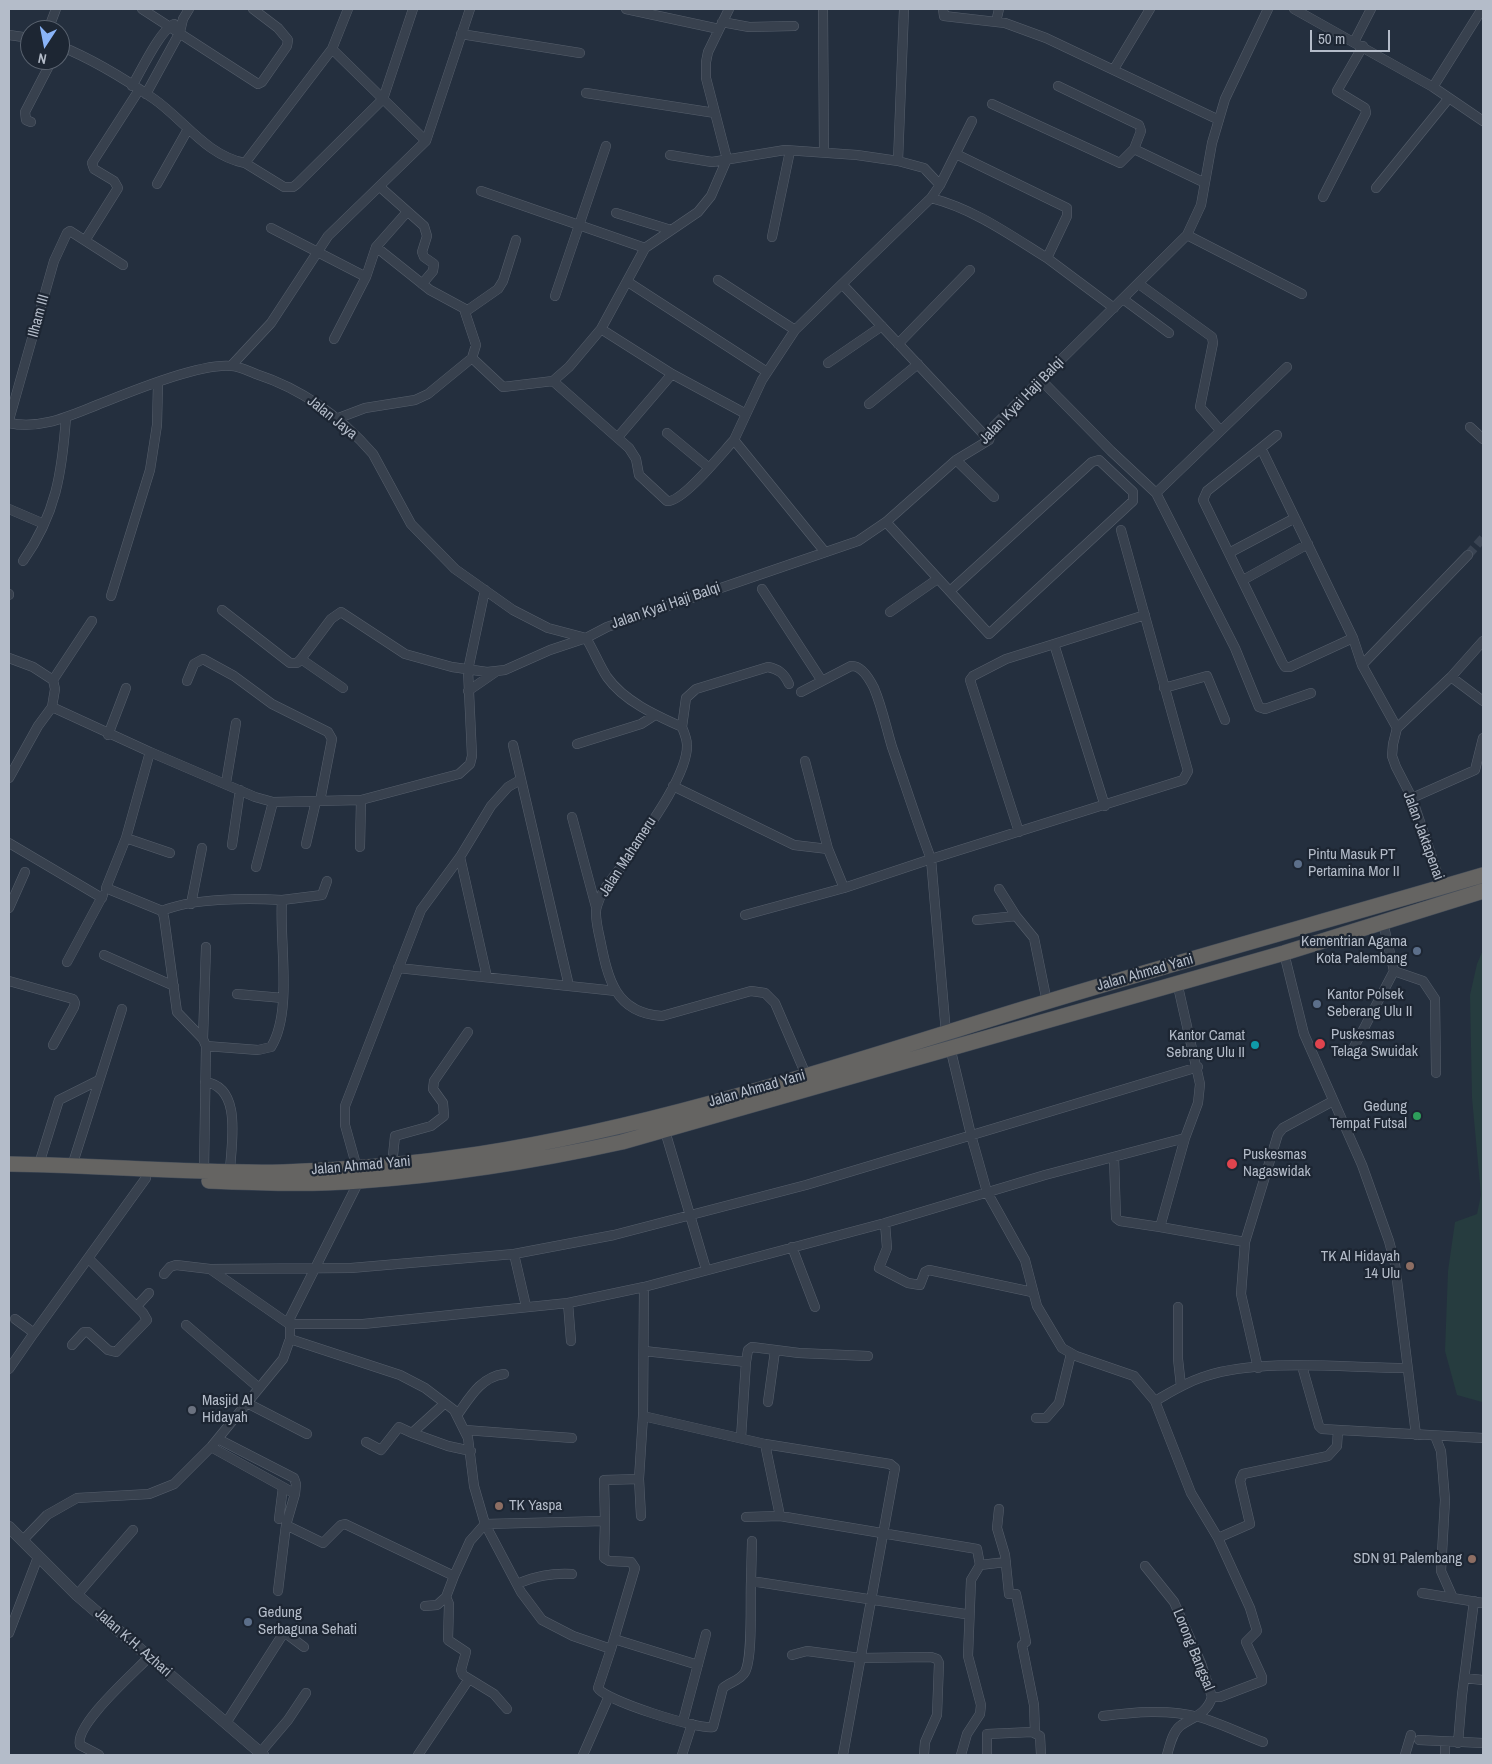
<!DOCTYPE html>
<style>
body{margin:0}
#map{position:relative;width:1492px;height:1764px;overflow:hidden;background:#242f3e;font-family:"Archivo Narrow",sans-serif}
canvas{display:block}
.frame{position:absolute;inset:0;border:10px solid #b4bcc9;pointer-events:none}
.north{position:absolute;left:20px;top:20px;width:50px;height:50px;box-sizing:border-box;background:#1d2633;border:1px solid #59626f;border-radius:50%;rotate:191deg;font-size:14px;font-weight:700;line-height:20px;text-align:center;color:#b4bcc9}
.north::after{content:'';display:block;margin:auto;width:18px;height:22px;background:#8ab4f8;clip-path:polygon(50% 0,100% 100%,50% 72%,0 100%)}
.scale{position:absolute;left:1310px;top:30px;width:80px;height:22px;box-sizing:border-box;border:2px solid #b4bcc9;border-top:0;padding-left:6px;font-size:15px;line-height:18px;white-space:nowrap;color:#b4bcc9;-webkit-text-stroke:4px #1d2633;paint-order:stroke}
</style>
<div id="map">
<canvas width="1492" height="1764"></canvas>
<div class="frame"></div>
<div class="north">N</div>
<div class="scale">50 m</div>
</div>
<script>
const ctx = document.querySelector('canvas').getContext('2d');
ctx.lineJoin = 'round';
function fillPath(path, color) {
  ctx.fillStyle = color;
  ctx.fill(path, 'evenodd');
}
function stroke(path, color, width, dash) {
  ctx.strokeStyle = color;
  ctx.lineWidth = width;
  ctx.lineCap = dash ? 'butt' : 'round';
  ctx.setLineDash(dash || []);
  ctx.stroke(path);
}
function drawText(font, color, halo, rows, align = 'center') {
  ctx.font = font + ' "Archivo Narrow",sans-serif';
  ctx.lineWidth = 4.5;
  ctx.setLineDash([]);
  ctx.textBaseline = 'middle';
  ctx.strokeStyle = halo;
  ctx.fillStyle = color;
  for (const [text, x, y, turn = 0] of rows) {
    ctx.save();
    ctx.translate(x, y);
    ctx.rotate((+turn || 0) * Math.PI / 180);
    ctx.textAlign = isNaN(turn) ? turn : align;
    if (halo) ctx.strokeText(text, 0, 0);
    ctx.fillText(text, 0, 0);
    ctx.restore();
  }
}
fillPath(new Path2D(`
 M1483 950V1419L1482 1402 1457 1395 1445 1351 1448 1271 1455 1222 1477 1214 1481 1195 1472 1098 1470 995 1477 964Z`), '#263c3f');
stroke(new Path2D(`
 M1468 555 1483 538`), '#3a4453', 9, [9, 4.5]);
const minor = new Path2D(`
 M142 9 258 84 262 82 287 46 288 40 278 28 253 9
 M626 9 719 29
 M823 9 824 152
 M943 9 944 16 1005 23 1046 38 1219 120
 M1294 9 1433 87 1483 121
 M722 22 749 27 794 26
 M996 22 999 9
 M48 30 56 9
 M461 34 580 53
 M9 35 30 38
 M1354 42 1371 9
 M60 46C92 59 125 79 154 99 184 120 207 156 245 163L332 49
 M1114 69 1150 9
 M132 86C141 71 160 30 174 24
 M1058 86 1139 125 1141 131 1134 149
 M1433 87 1482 9
 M586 93 715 113
 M146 94 180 32 183 19 189 9
 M992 104 1120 163 1134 149 1205 183
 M972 121 940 185 931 198 842 284 989 440
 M31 122 26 120 25 112 52 60
 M426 141 470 9
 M670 155 712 162 785 150 857 155 898 161 924 168 940 185
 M898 161 904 9
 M245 163 284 187H293L297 184 383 99 413 9
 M157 184 188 129
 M380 187 424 226 427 236 422 252 424 257 434 264 433 271 422 284
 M1376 188 1449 98
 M481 191 645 248
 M1323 197 1366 113 1365 108 1337 91 1363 46
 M931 198C974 209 1010 235 1047 258L1067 216V208L956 154
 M616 213 671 230
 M271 228 366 277 334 339
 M1187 235 1302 294
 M772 237 790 151
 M86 239 118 188 114 181 94 169 92 163 139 90
 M376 247 430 290 467 310
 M1047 258 1114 308
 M366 277 376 247 407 212
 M718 280 795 330
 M628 282 767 372
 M1139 284 1212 337 1213 343 1200 407 1220 430
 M555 296 606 146
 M1123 299 1169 333
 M601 329 672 374 746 414
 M898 344 970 270
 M472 358 503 387 553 381 569 367 601 329 645 248 698 212 711 196 727 159 706 78V62L708 52 729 9
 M828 363 882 326
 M231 366 271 323 328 236 426 141 332 49 348 9
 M1041 380 1111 451 1156 493 1235 648 1259 707 1265 709 1311 693
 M553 381 629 448 636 459 639 475 667 501C682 503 722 453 734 440
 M869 404 918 364
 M336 419 365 408 415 400 428 394 472 358 476 345 465 312 498 289 503 281 516 240
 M9 420 54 261 67 233 70 231 123 265
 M9 423C40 430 69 416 97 405 128 393 199 363 231 366 239 366 248 371 256 374 302 389 341 417 373 454L411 524 455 569 513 610 548 628 586 638
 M1470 427 1483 439
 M667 433 708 467
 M1277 435 1261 448 1353 638 1362 665 1397 728
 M618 437 672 374
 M1261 448 1207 491 1203 500 1282 662 1285 667H1290L1353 638
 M956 460 994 497
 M1156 493 1287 367
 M9 509 44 524
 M886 522 989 634 1133 501V492L1099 460 1092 462 950 591
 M825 552 734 440 762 380 795 330 842 284
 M1229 553 1295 518
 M23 561C56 514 62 473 66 417
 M1243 580 1308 544
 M762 589 822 681
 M9 595V594
 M111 596 150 470 157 425 158 383
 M222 610 290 663H297L301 659 331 619 341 612 405 654 452 667 487 672 505 670 550 650 586 638 607 627 858 541 886 522 956 460 989 440 994 426 1187 235 1201 205 1212 143 1225 99 1268 9
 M890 612 936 580
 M586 638C594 651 599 665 607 677 624 701 655 715 682 727 684 732 687 739 687 745 688 777 639 840 621 867 612 879 601 891 597 906 594 914 598 930 600 939 608 979 615 1013 662 1016L751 991 765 993 775 1003 806 1075
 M9 658 33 667 53 680 55 689 52 707 150 752 126 838 106 888 162 911 164 917 177 1012 203 1039 206 1046 204 1171
 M301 659 343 688
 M1362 665 1468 555
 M1451 677 1483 701
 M53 680 92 621
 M187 681 194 664 203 659 234 676 272 704 328 732 332 739 320 801
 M1164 688 1207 676 1225 720
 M468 691 497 671
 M801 692 851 666C862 665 870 680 874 688 882 707 886 727 892 747 905 784 917 822 931 859L1183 780 1188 771 1121 530
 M682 727 686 698 696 689 768 667C778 669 784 673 789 684
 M108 735 126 688
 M577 744 641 724 655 715
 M513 745 569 986
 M150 752 255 797 273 802 361 800 459 774 470 764 472 756 468 670 485 590
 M805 761 828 849
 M9 778 38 726 52 707
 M226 783 236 723
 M673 786 794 845 828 849 844 888
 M1412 798 1475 770 1483 738
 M1105 806 1054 644 1145 615
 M572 817 596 907
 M1019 832 970 680 973 676 1006 659 1054 644
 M126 838 170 853
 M9 843 102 898
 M306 844 316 801
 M232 845 240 790
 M360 847 361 800
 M460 857 487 977
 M256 867 273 802
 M1442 887 1412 798 1396 767 1392 756 1393 744 1397 728 1451 677 1483 641
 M999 889 1016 916 1034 938 1047 1002
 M191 904 202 848
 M9 908 25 872
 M162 911C192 898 248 898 282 900
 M745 915 844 888 931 859 946 1033
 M977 920 1016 916
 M1383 922 1394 971 1423 981 1435 999 1436 1073
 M1284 953 1304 1034 1362 1165 1389 1241 1395 1264 1416 1435
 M104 955 174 986
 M67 962 103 895
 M398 968 616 991
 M9 981 73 999 75 1003 74 1007 53 1045
 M237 994 283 998
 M203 1039 206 947
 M206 1046 258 1050 271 1047C293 1012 279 941 282 900L322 895 327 881
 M950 1047 971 1135 987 1192 1025 1260 1037 1306 1062 1348 1076 1356 1134 1376 1155 1401 1191 1493 1218 1538 1250 1608 1257 1631 1246 1642 1262 1677V1681L1220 1697H1212
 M1353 1049 1394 971
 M205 1082C243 1087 231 1144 230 1171
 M665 1131 706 1269
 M1185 1138 1160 1227 1245 1242
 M1114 1157 1116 1218 1120 1221 1160 1227
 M39 1164 59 1100 99 1080
 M392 1165 395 1136 431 1126 444 1116 443 1103 433 1089 434 1081 468 1032
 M72 1166 122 1009
 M357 1168 345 1125V1106L421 910 460 857 491 806 508 787 520 780
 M885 1223 887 1248 879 1268 908 1283 920 1285 925 1272 929 1270 1032 1292
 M792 1247 815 1307
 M514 1254 526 1306
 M210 1269 289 1324H363L568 1303 644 1287 885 1223 1045 1175 1185 1138 1198 1103 1200 1084 1177 982
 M164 1274 170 1267 176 1265 210 1269 351 1268 514 1254 614 1235 806 1185 1198 1067
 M644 1287 643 1416 765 1444 890 1464 895 1468 843 1755
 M568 1303 571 1341
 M137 1306 149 1293
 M1178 1307V1359L1181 1386
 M15 1319 34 1333 146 1178
 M186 1325 259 1388
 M290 1339 400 1375 425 1388 454 1410 468 1438 474 1486 485 1524 521 1592 542 1620 573 1636 611 1649 598 1688C604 1700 698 1730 713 1727L723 1688C730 1682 741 1680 745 1672 753 1657 750 1601 751 1581L965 1614
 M72 1345 84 1332H88L108 1350 116 1352 147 1320 143 1313 89 1259
 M644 1351 746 1362 748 1350 752 1347 799 1353 868 1356
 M1302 1366 1319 1426 1322 1429 1483 1438
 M1258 1368 1241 1294 1245 1242 1278 1134 1283 1128 1333 1101
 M9 1369 34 1333
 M1155 1401C1171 1392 1188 1381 1206 1376 1261 1358 1347 1368 1407 1368
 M768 1402 775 1351
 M247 1403 307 1434
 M458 1414C470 1397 481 1377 504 1374
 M1036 1418H1046L1059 1403 1071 1354
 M465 1430 572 1438
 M412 1433 448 1446 471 1451
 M1435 1436 1441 1451 1445 1500 1441 1571 1453 1598
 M741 1438 746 1362
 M218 1439 294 1478 296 1484 295 1494
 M366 1442 381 1450 399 1427 412 1433 445 1403
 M765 1444 780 1516 977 1549 980 1565 1006 1562
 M211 1447 283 1487 279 1519
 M639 1479 641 1516
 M999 1509 997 1528 1005 1555 1009 1594H1016L1026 1642 1022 1645 1034 1705 1035 1732
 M746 1517 780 1516
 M605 1521 604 1558 609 1561 631 1562 635 1568 611 1649
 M286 1525 323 1543 341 1525 345 1524 454 1576 470 1541 485 1524 605 1521 604 1480 639 1479 643 1416
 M1218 1538 1250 1524 1240 1481 1243 1474 1328 1456 1337 1446 1338 1430
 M23 1540 47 1515 77 1498 149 1494 174 1484 211 1447 283 1359 290 1339V1318L359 1181
 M1145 1566 1174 1602 1201 1663 1212 1697C1207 1714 1193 1717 1180 1726 1172 1733 1170 1745 1167 1755
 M454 1576 446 1597 449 1604 448 1640 466 1652 461 1670 463 1675 494 1694 507 1709
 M751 1581 752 1541
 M517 1584C536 1576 551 1573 572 1574
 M278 1591 286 1525 295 1494 283 1487
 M1422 1593 1483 1603
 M77 1595 133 1530
 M425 1606 437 1605 446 1597
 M9 1633 38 1557
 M614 1639 698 1665
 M792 1655 807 1651 860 1658 931 1657 937 1659 939 1663 937 1715 925 1742 924 1755
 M1464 1678 1483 1680
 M1103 1716C1134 1712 1168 1709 1199 1717 1220 1723 1242 1734 1263 1742
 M683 1721 706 1634
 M226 1723 283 1634 288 1635 304 1647
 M1419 1740 1483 1743
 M1458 1743 1462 1695 1474 1601
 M260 1753 288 1720 306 1693
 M99 1755 80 1745C74 1725 135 1672 149 1657
 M418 1755 469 1679
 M583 1755 609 1696
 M682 1755 692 1724
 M961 1755 967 1734 980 1714 981 1705 968 1656 971 1580 980 1565
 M987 1755V1734L1032 1732 1040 1736 1041 1755
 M1405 1755 1411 1735
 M1445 1755V1743`);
const tertiary = new Path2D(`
 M9 1527 77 1595 263 1755`);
const trunk = new Path2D(`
 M9 1164C100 1165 191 1174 283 1172 348 1170 414 1164 479 1154 665 1125 844 1064 1023 1009 1176 962 1330 920 1483 875
 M209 1181C259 1183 310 1185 360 1181 449 1175 536 1161 622 1142L1284 953 1483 891`);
stroke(minor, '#565f6c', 10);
stroke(tertiary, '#565f6c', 12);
stroke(trunk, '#434c59', 16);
stroke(minor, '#38414e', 9);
stroke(tertiary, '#38414e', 11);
stroke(trunk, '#656462', 15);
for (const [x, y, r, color] of [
 [1298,864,5,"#5c6f8a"],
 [1417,951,5,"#5c6f8a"],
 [1317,1004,5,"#5c6f8a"],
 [1320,1044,6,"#e0444e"],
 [1255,1045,5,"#0f9aa8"],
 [1417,1116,5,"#2e9e5b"],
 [1232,1164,6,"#e0444e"],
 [1410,1266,5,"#8d6e63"],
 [192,1410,5,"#6b7280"],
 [499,1506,5,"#8d6e63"],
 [1472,1559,5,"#8d6e63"],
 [248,1622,5,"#5c6f8a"]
]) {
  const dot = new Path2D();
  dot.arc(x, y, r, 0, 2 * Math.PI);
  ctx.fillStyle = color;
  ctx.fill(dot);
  stroke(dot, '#1d2633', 2);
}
drawText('15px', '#b4bcc9', '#1d2633', [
 ["Ilham III",39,316,-75],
 ["Jalan Kyai Haji Balqi",1022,401,-46],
 ["Jalan Jaya",332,418,39],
 ["Jalan Kyai Haji Balqi",666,606,-19],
 ["Jalan Jaktapenai",1423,836,70],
 ["Jalan Mahameru",628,857,-57],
 ["Jalan Ahmad Yani",1145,973,-16],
 ["Jalan Ahmad Yani",757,1089,-16],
 ["Jalan Ahmad Yani",361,1166,-5],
 ["Jalan K.H. Azhari",133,1643,41],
 ["Lorong Bangsal",1193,1650,68]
]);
drawText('15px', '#b4bcc9', '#1d2633', [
 ["Pintu Masuk PT",1308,855],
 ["Pertamina Mor II",1308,872],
 ["Kementrian Agama",1407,942,"right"],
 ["Kota Palembang",1407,959,"right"],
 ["Kantor Polsek",1327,995],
 ["Seberang Ulu II",1327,1012],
 ["Puskesmas",1331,1035],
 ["Telaga Swuidak",1331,1052],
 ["Kantor Camat",1245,1036,"right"],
 ["Sebrang Ulu II",1245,1053,"right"],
 ["Gedung",1407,1107,"right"],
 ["Tempat Futsal",1407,1124,"right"],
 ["Puskesmas",1243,1155],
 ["Nagaswidak",1243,1172],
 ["TK Al Hidayah",1400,1257,"right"],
 ["14 Ulu",1400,1274,"right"],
 ["Masjid Al",202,1401],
 ["Hidayah",202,1418],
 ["TK Yaspa",509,1506],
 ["SDN 91 Palembang",1462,1559,"right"],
 ["Gedung",258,1613],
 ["Serbaguna Sehati",258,1630]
], 'left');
</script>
